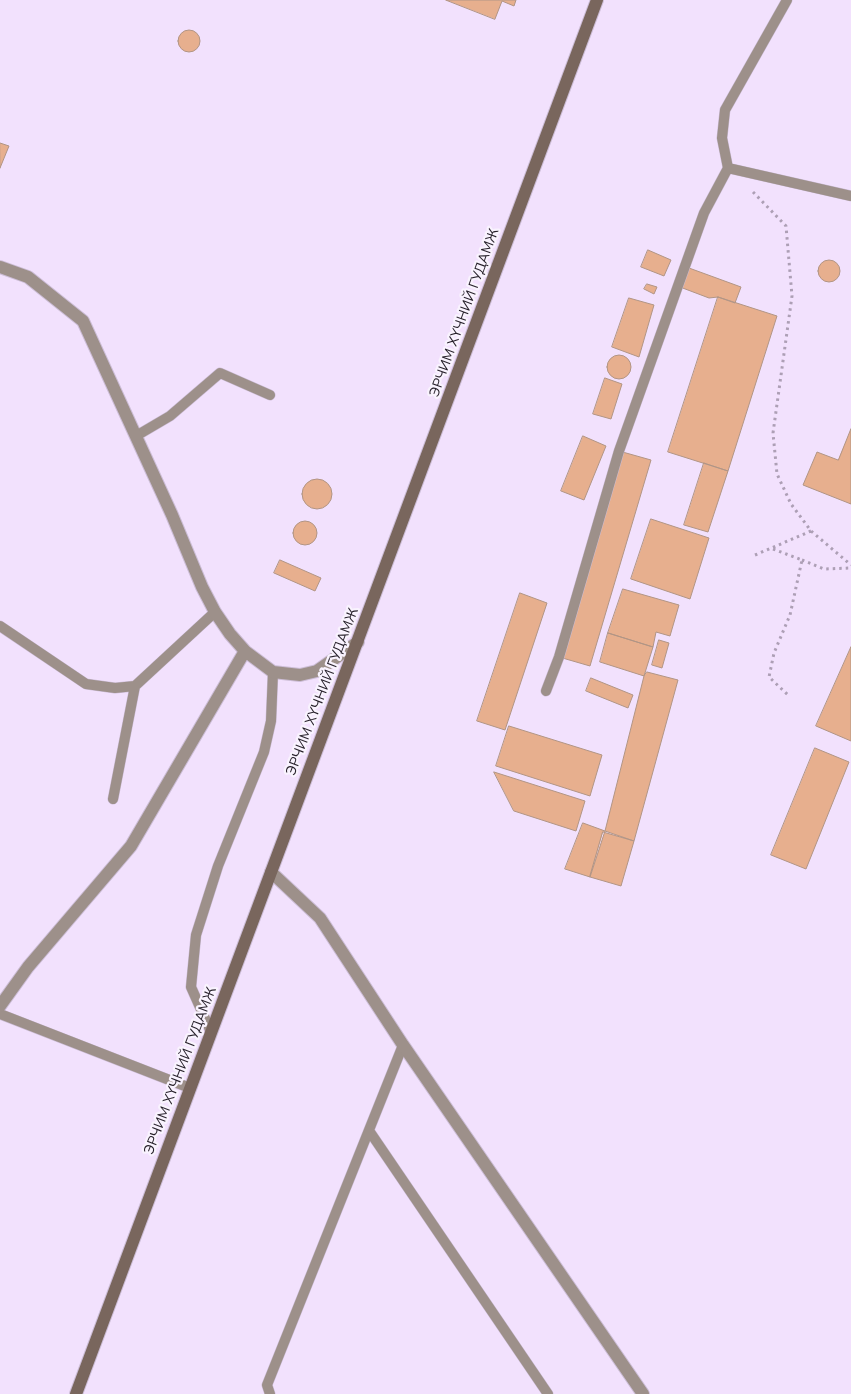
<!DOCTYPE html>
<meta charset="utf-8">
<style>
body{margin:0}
canvas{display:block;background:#f2e1fd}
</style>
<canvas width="851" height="1394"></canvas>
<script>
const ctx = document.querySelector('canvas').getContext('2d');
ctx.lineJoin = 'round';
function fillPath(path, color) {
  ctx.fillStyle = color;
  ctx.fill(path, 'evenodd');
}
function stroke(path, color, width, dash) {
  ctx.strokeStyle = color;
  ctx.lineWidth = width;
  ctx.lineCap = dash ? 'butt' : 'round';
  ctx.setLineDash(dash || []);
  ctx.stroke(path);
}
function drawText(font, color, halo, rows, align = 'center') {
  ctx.font = font + ' "Nunito Sans",sans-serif';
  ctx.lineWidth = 4.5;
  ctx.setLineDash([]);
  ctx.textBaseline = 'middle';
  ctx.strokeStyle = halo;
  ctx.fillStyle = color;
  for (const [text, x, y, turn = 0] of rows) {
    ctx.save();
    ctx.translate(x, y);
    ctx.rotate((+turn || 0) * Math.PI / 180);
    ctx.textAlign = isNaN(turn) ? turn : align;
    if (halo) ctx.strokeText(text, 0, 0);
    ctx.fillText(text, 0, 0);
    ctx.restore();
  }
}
const building = new Path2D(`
 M446 0H516L514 6 502 1 495 19Z
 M178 41a11 11 0 1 1 22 0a11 11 0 1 1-22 0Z
 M0 143 9 146 0 168Z
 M648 250 671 260 664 276 641 267Z
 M818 271a11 11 0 1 1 22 0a11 11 0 1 1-22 0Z
 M689 268 741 287 735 303 718 297 709 298 680 287Z
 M647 284 657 287 654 294 644 289Z
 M718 297 777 316 728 471 668 452Z
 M629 298 654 305 639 357 612 347Z
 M607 367a12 12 0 1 1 24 0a12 12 0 1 1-24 0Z
 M605 378 622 384 611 419 593 414Z
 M851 429V504L803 485 817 452 838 460Z
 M583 436 606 446 584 500 561 491Z
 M619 451 651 460 590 666 559 657Z
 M704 463 728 471 708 532 684 525Z
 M302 494a15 15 0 1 1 30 0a15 15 0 1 1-30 0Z
 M651 519 709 538 690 599 631 579Z
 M293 533a12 12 0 1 1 24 0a12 12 0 1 1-24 0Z
 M280 560 321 578 315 591 274 573Z
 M623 589 679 605 670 636 656 632 653 647 608 633Z
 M520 593 547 603 505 730 477 721Z
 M608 633 653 647 644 676 600 662Z
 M659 640 669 643 662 668 652 665Z
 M851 647V741L816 726Z
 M647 672 678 680 634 841 605 831 644 676Z
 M591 678 633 695 628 708 586 691Z
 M509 726 602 755 590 796 496 766Z
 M815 748 849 762 806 869 771 855Z
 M494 772 585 801 576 831 514 811Z
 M583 823 605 831 590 877 565 869Z
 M603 832 634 841 621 886 590 877Z`);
fillPath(building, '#e7af8e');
stroke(building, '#b19585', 1);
const lane = new Path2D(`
 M728 168 851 196
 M136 436 170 416 220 373 270 395
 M0 626 86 684 115 688 135 686 215 612
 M546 691 559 657 619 451 704 213 728 168 722 138 725 110 787 0
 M113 799 135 686
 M0 1014 190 1088
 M211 1032 191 987 196 935 218 866 264 752 271 721 273 672
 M370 1132 548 1394
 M270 1394 267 1385 403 1045`);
const street = new Path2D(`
 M0 267 28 277 83 321 172 515 202 587 215 612 230 634 245 651 273 672 300 675 317 671 358 642
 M271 872 320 918 403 1045 643 1394
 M0 1006 28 967 131 846 245 651`);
const secondary = new Path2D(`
 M76 1394 597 0`);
stroke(lane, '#cdbed7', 11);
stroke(street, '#cdbed7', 14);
stroke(secondary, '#cdbed7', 14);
stroke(new Path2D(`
 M753 192 786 226 792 296 773 433 777 474 791 504 811 531 851 565
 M773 549 802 560 790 615 774 653 769 677 788 695
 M755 555 811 531
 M802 560 824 569 851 568`), '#ad9fb5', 3, [2.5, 4]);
stroke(lane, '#9d908a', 10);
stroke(street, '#9d908a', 12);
stroke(secondary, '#79665d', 12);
drawText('14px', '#251f29', '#f9f3fe', [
 ["ЭРЧИМ ХҮЧНИЙ ГУДАМЖ",465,313,-70],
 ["ЭРЧИМ ХҮЧНИЙ ГУДАМЖ",323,692,-69],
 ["ЭРЧИМ ХҮЧНИЙ ГУДАМЖ",181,1071,-69]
]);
</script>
